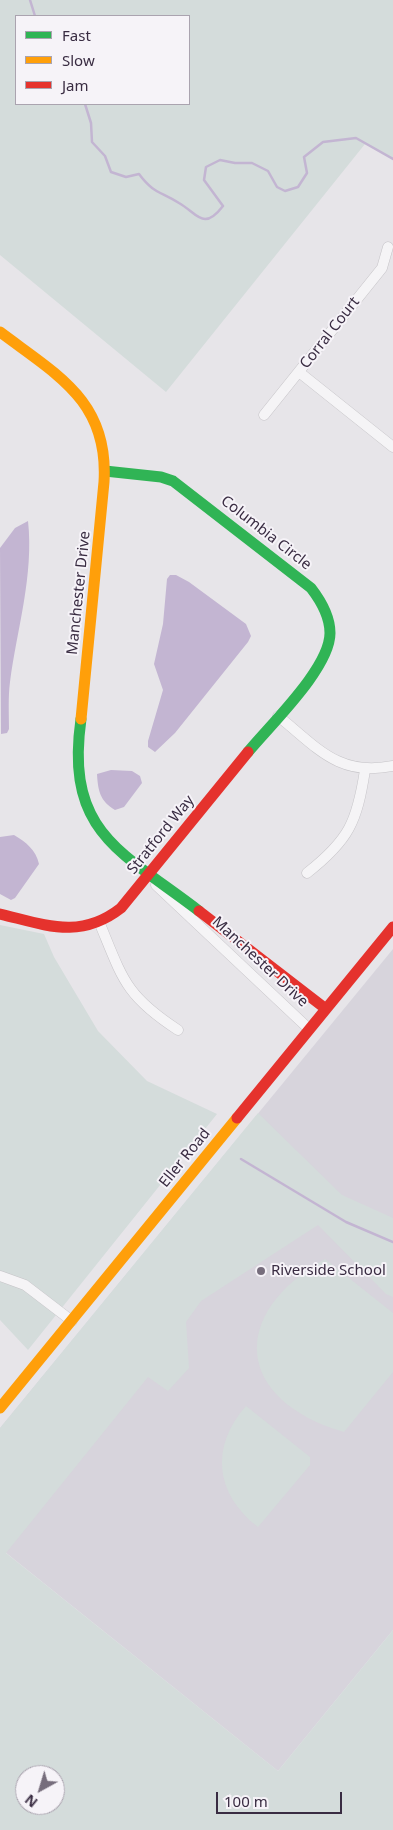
<!DOCTYPE html>
<style>
body{margin:0}
#map{position:relative;width:393px;height:1830px;overflow:hidden;background:#e7e5e9;font-family:"Noto Sans",sans-serif}
canvas{display:block}
.legend{position:absolute;left:15px;top:15px;width:175px;height:90px;box-sizing:border-box;background:#f6f3f8;border:1px solid #aaa3af;margin:0;padding:6px 9px;list-style:none;font-size:15px;color:#392c42}
.legend li{display:flex;align-items:center;gap:10px;height:25px}
.legend b{width:25px;border:1px solid #aaa3af}
.north{position:absolute;left:15px;top:1765px;width:50px;height:50px;box-sizing:border-box;background:#f6f3f8;border:1px solid #aaa3af;border-radius:50%;rotate:219deg;font-size:14px;font-weight:700;line-height:20px;text-align:center;color:#392c42}
.north::after{content:'';display:block;margin:auto;width:18px;height:22px;background:#766d7c;clip-path:polygon(50% 0,100% 100%,50% 72%,0 100%)}
.scale{position:absolute;left:216px;top:1792px;width:126px;height:22px;box-sizing:border-box;border:2px solid #392c42;border-top:0;padding-left:6px;font-size:15px;line-height:18px;white-space:nowrap;color:#392c42;-webkit-text-stroke:4px #f6f3f8;paint-order:stroke}
</style>
<div id="map">
<canvas width="393" height="1830"></canvas>
<ul class="legend">
<li><b style="height:6px;background:#30b455"></b>Fast</li>
<li><b style="height:6px;background:#ff9f0a"></b>Slow</li>
<li><b style="height:6px;background:#e5322d"></b>Jam</li>
</ul>
<div class="north">N</div>
<div class="scale">100 m</div>
</div>
<script>
const ctx = document.querySelector('canvas').getContext('2d');
ctx.lineJoin = 'round';
function fillPath(path, color) {
  ctx.fillStyle = color;
  ctx.fill(path, 'evenodd');
}
function stroke(path, color, width, dash) {
  ctx.strokeStyle = color;
  ctx.lineWidth = width;
  ctx.lineCap = dash ? 'butt' : 'round';
  ctx.setLineDash(dash || []);
  ctx.stroke(path);
}
function drawText(font, color, halo, rows, align = 'center') {
  ctx.font = font + ' "Noto Sans",sans-serif';
  ctx.lineWidth = 4;
  ctx.setLineDash([]);
  ctx.textBaseline = 'middle';
  ctx.strokeStyle = halo;
  ctx.fillStyle = color;
  for (const [text, x, y, turn = 0] of rows) {
    ctx.save();
    ctx.translate(x, y);
    ctx.rotate((+turn || 0) * Math.PI / 180);
    ctx.textAlign = isNaN(turn) ? turn : align;
    if (halo) ctx.strokeText(text, 0, 0);
    ctx.fillText(text, 0, 0);
    ctx.restore();
  }
}
fillPath(new Path2D(`
 M393 949V1630L278 1771 0 1548V1428Z`), '#d7d4dc');
fillPath(new Path2D(`
 M0 0H393V159L365 144 166 392 0 255ZM16 16H189V104H16Z
 M0 925 44 934 54 957 98 1031 147 1081 217 1114 28 1350 0 1320Z
 M258 1113 342 1195 393 1218V1297L386 1294 318 1225 201 1301 186 1322 189 1368 168 1391 148 1377 6 1553 278 1771 393 1630V1830H0V1428ZM25 1775H55V1805H25Z
 M325 1259 393 1313V1372L344 1432C235 1400 228 1314 325 1259Z
 M246 1406 310 1457V1465L258 1527C215 1494 210 1447 246 1406Z`), '#d4dcdb');
fillPath(new Path2D(`
 M28 521C34 575 17 629 10 682 8 697 9 713 9 729L7 733 1 734 0 548 15 528Z
 M170 575H176L189 582 246 624 251 636 248 642 175 733 155 752 148 747V741L163 690 154 664 163 624 167 579Z
 M111 770 132 771 140 776 142 783 124 807 115 810C100 801 98 791 97 774Z
 M14 835C26 842 36 850 39 864L15 898 11 900 0 894V837Z`), '#c3b5d2');
stroke(new Path2D(`
 M30 0 35 16
 M85 104 91 123 92 142 105 156 111 172 126 177 139 174C154 194 160 191 179 203 197 213 203 232 223 206L204 180 206 167 220 160 235 163H252L268 171 277 187 285 191 298 187 307 173 304 157 323 142 356 138 393 159
 M241 1159 346 1222 393 1242`), '#c3b5d2', 2.5);
const street = new Path2D(`
 M299 372 393 447
 M264 415 382 268 388 247
 M278 716C317 747 338 777 393 766
 M307 873C349 840 357 822 365 770
 M156 885 309 1029
 M100 924C123 980 126 996 178 1030
 M0 1276 25 1285 72 1321`);
stroke(street, '#c5c3c7', 11);
stroke(street, '#f5f4f6', 10);
stroke(new Path2D(`
 M105 471 161 477 173 481 311 588C321 601 330 616 330 633 330 668 271 724 248 752
 M81 719C65 833 121 851 199 911`), '#30b455', 11);
stroke(new Path2D(`
 M0 332C57 375 109 401 104 482L81 719
 M0 1408 237 1118`), '#ff9f0a', 11);
stroke(new Path2D(`
 M199 911 326 1009
 M0 914C46 925 80 940 121 908L248 752
 M237 1118 393 927`), '#e5322d', 11);
for (const [x, y, r, color] of [
 [261,1271,5,"#766d7c"]
]) {
  const dot = new Path2D();
  dot.arc(x, y, r, 0, 2 * Math.PI);
  ctx.fillStyle = color;
  ctx.fill(dot);
  stroke(dot, '#f6f3f8', 2);
}
drawText('15px', '#392c42', '#f6f3f8', [
 ["Corral Court",330,333,-52],
 ["Columbia Circle",266,533,38],
 ["Manchester Drive",79,593,-84],
 ["Stratford Way",161,835,-51],
 ["Manchester Drive",260,962,43],
 ["Eller Road",185,1158,-51]
]);
drawText('15px', '#392c42', '#f6f3f8', [
 ["Riverside School",271,1271]
], 'left');
</script>
